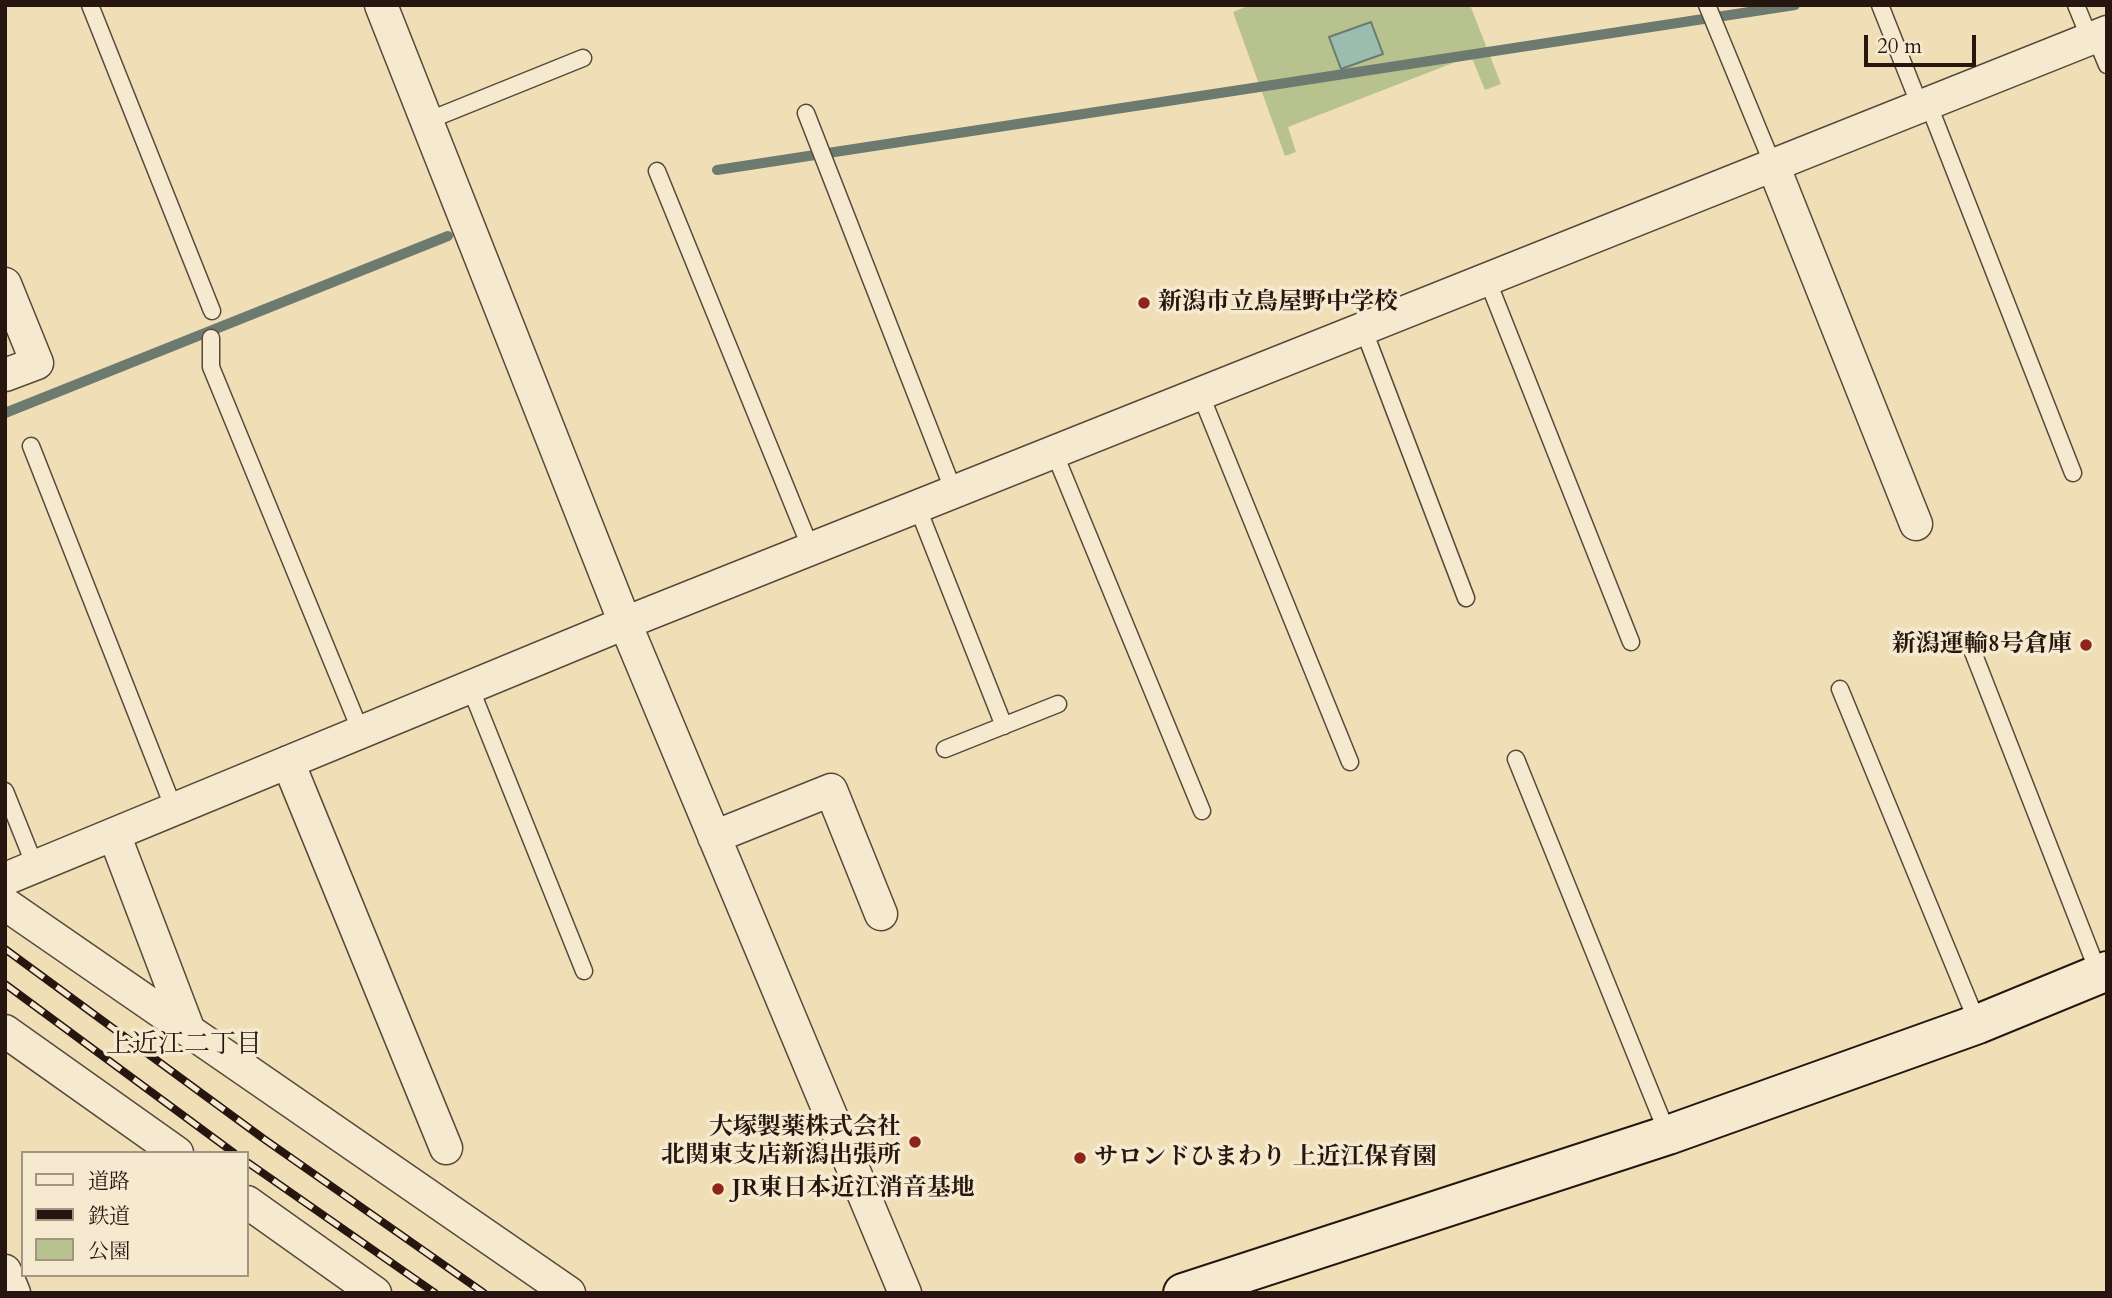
<!DOCTYPE html>
<html>
<head>
<meta charset="utf-8">
<style>
	body { margin:0 }
	#map { position:relative; width:2112px; height:1298px; overflow:hidden; background:#f0dfb6; font-family:Cardo,"Noto Serif JP",serif }
	canvas { display:block }
	.frame { position:absolute; inset:0; border:7px solid #26160f; pointer-events:none }
	.legend { position:absolute; left:21px; top:1151px; width:228px; height:126px; box-sizing:border-box; background:#f5ead0; border:2px solid #a29583; margin:0; padding:9px 12px; list-style:none; font-size:21px; color:#26160f }
	.legend li { display:flex; align-items:center; gap:14px; height:35px }
	.legend b { width:35px; border:2px solid #a29583 }
	.scale { position:absolute; left:1864px; top:35px; width:112px; height:32px; box-sizing:border-box; border:4px solid #26160f; border-top:0; padding-left:9px; font-size:21px; line-height:24px; white-space:nowrap; color:#26160f; -webkit-text-stroke:5px #f5ead0; paint-order:stroke }
</style>
</head>
<body>
<div id="map">
<canvas width="2112" height="1298"></canvas>
<div class="frame"></div>
<ul class="legend">
<li><b style="height:9px;background:#f5ead0"></b>道路</li>
<li><b style="height:9px;background:#26160f"></b>鉄道</li>
<li><b style="height:19px;background:#b8c28f"></b>公園</li>
</ul>
<div class="scale">20 m</div>
</div>
<script>
const ctx = document.querySelector('canvas').getContext('2d');
ctx.lineJoin = 'round';
function paint(path, color) {
  ctx.fillStyle = color;
  ctx.fill(path, 'evenodd');
}
function poly(rows) {
  const path = new Path2D();
  for (const r of rows) {
    path.moveTo(r[0], r[1]);
    for (let i = 2; i < r.length; i += 2) path.lineTo(r[i], r[i + 1]);
  }
  return path;
}
function trace(path, color, width, dash) {
  ctx.strokeStyle = color;
  ctx.lineWidth = width;
  ctx.lineCap = dash ? 'butt' : 'round';
  ctx.setLineDash(dash || []);
  ctx.stroke(path);
}
function write(font, color, halo, rows, align = 'center') {
  ctx.font = font + ' Cardo,"Noto Serif JP",serif';
  ctx.lineWidth = 7;
  ctx.setLineDash([]);
  ctx.textBaseline = 'middle';
  ctx.strokeStyle = halo;
  ctx.fillStyle = color;
  for (const [text, x, y, turn = 0] of rows) {
    ctx.save();
    ctx.translate(x, y);
    ctx.rotate((+turn || 0) * Math.PI / 180);
    ctx.textAlign = isNaN(turn) ? turn : align;
    if (halo) ctx.strokeText(text, 0, 0);
    ctx.fillText(text, 0, 0);
    ctx.restore();
  }
}
paint(poly([
	[1250,5,1470,5,1501,84,1485,90,1471,56,1288,127,1296,152,1285,156,1233,12]
]), '#b8c28f');
const water = poly([
	[1371,22,1383,54,1341,69,1329,37,1371,22]
]);
paint(water, '#9abdaf');
trace(water, '#6c7a6f', 2);
trace(poly([
	[717,170,1795,5],
	[5,413,448,236]
]), '#6c7a6f', 10);
const lane = poly([
	[90,5,212,311],
	[1707,5,1773,165],
	[1880,5,1920,106],
	[2076,5,2090,39],
	[2095,36,2107,65],
	[1928,103,2073,473],
	[806,113,954,492],
	[427,121,583,58],
	[657,171,811,549],
	[1487,279,1631,642],
	[1363,328,1466,598],
	[211,338,211,367,361,732],
	[1200,393,1350,762],
	[31,446,174,809],
	[1054,452,1202,811],
	[917,506,1004,726],
	[1969,642,2099,974],
	[470,687,584,971],
	[1840,689,1978,1024],
	[945,749,1058,704],
	[1516,759,1668,1135],
	[5,791,35,866]
]);
const street = poly([
	[381,5,625,623,905,1293],
	[1773,165,1916,524],
	[5,284,37,363,5,375],
	[288,762,446,1148],
	[114,834,189,1031],
	[714,837,831,790,881,914],
	[5,879,625,623,2107,32],
	[5,904,569,1293],
	[5,1031,177,1153],
	[247,1202,375,1293],
	[5,1271,14,1293]
]);
const secondary = poly([
	[1183,1293,1668,1135,1978,1024,2107,971]
]);
trace(lane, '#584839', 19);
trace(street, '#584839', 35);
trace(secondary, '#26160f', 42);
trace(lane, '#f5ead0', 16);
trace(street, '#f5ead0', 32);
trace(secondary, '#f5ead0', 38);
const rail = poly([
	[5,949,264,1139,484,1293],
	[5,984,234,1153],
	[247,1162,435,1293]
]);
trace(rail, '#26160f', 8);
trace(rail, '#f5ead0', 5, [16]);
for (const [x, y, r, color] of [
	[1144,303,7,"#8f2418"],
	[2086,645,7,"#8f2418"],
	[915,1142,7,"#8f2418"],
	[1080,1158,7,"#8f2418"],
	[718,1189,7,"#8f2418"]
]) {
  const dot = new Path2D();
  dot.arc(x, y, r, 0, 2 * Math.PI);
  ctx.fillStyle = color;
  ctx.fill(dot);
  trace(dot, '#f5ead0', 2.5);
}
write('bold 24px', '#26160f', '#f5ead0', [
	["新潟市立鳥屋野中学校",1158,303],
	["新潟運輸8号倉庫",2072,645,"right"],
	["大塚製薬株式会社",901,1128,"right"],
	["北関東支店新潟出張所",901,1156,"right"],
	["サロンドひまわり 上近江保育園",1094,1158],
	["JR東日本近江消音基地",732,1189]
], 'left');
write('26px', '#26160f', '#f5ead0', [
	["上近江二丁目",184,1046]
]);
</script>
</body>
</html>
